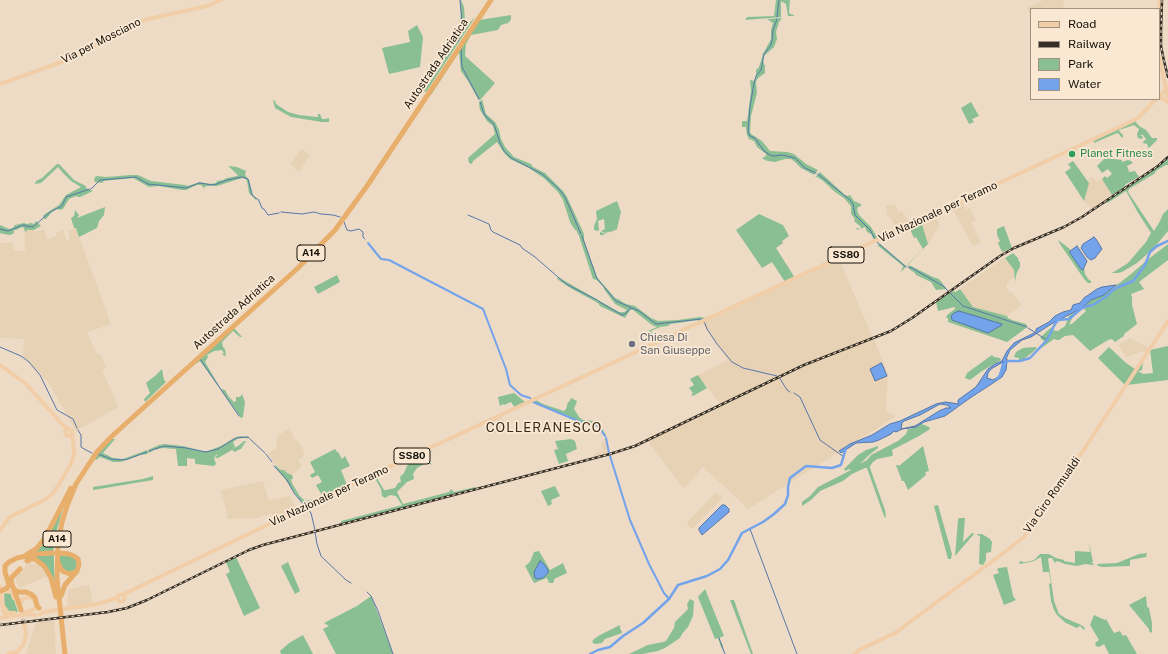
<!DOCTYPE html>
<html>
<head>
<meta charset="utf-8">
<style>
	body { margin:0 }
	#map { position:relative; width:1168px; height:654px; overflow:hidden; background:#eddbc6; font-family:"Public Sans",sans-serif }
	canvas { display:block }
	.legend { position:absolute; left:1030px; top:8px; width:130px; height:92px; box-sizing:border-box; background:#fae8d3; border:1px solid #9f9282; margin:0; padding:5px 7px; list-style:none; font-size:12px; color:#161109 }
	.legend li { display:flex; align-items:center; gap:8px; height:20px }
	.legend b { width:20px; border:1px solid #9f9282 }
</style>
</head>
<body>
<div id="map">
<canvas width="1168" height="654"></canvas>
<ul class="legend">
<li><b style="height:5px;background:#f1cea7"></b>Road</li>
<li><b style="height:5px;background:#342e24"></b>Railway</li>
<li><b style="height:11px;background:#89bf93"></b>Park</li>
<li><b style="height:11px;background:#73a3eb"></b>Water</li>
</ul>
</div>
<script>
const ctx = document.querySelector('canvas').getContext('2d');
ctx.lineJoin = 'round';
function paint(path, color) {
  ctx.fillStyle = color;
  ctx.fill(path, 'evenodd');
}
function poly(rows) {
  const path = new Path2D();
  for (const r of rows) {
    if (r.length === 3) {
      path.moveTo(r[0] + r[2], r[1]);
      path.arc(r[0], r[1], r[2], 0, 2 * Math.PI);
      continue;
    }
    path.moveTo(r[0], r[1]);
    for (let i = 2; i < r.length; i += 2) path.lineTo(r[i], r[i + 1]);
  }
  return path;
}
function trace(path, color, width, dash) {
  ctx.strokeStyle = color;
  ctx.lineWidth = width;
  ctx.lineCap = dash ? 'butt' : 'round';
  ctx.setLineDash(dash || []);
  ctx.stroke(path);
}
function write(font, color, halo, rows, align = 'center') {
  ctx.font = font + ' "Public Sans",sans-serif';
  ctx.lineWidth = 3.5;
  ctx.setLineDash([]);
  ctx.textBaseline = 'middle';
  ctx.strokeStyle = halo;
  ctx.fillStyle = color;
  for (const [text, x, y, turn = 0] of rows) {
    ctx.save();
    ctx.translate(x, y);
    ctx.rotate((+turn || 0) * Math.PI / 180);
    ctx.textAlign = isNaN(turn) ? turn : align;
    if (halo) ctx.strokeText(text, 0, 0);
    ctx.fillText(text, 0, 0);
    ctx.restore();
  }
}
paint(poly([
	[1043,0,1064,0,1063,9,1031,9,1031,15,1027,8],
	[301,149,304,150,310,156,299,172,295,169,291,163],
	[1091,175,1097,182,1102,179,1112,195,1092,209,1084,201,1089,178,1092,177],
	[962,202,966,210,970,208,976,220,971,222,981,242,973,246,952,208,953,206],
	[889,204,890,206,894,204,899,212,902,211,910,223,896,230,890,217,888,217,886,214,888,212,885,207],
	[934,215,940,225,928,244,921,221],
	[76,228,111,324,87,332,97,354,100,353,106,368,102,370,109,386,111,389,118,407,76,431,48,382,23,356,24,339,0,338,0,243,13,243,13,251,25,251,25,232,26,230,34,230,35,232,44,229,47,239,56,236,56,233,63,230,67,241,70,238,68,231],
	[1004,258,1014,270,1014,277,1007,283,1006,286,1010,293,1012,292,1022,305,1007,316,973,307,960,289],
	[839,259,873,338,891,330,901,325,946,293,947,294,902,326,874,339,888,374,886,410,895,417,748,509,703,467,684,489,647,441,623,451,610,454,263,545,249,551,147,601,127,609,108,613,0,625,0,624,108,611,127,608,147,600,248,549,263,544,596,457,595,453,603,451,601,444,605,438,609,453,634,445,720,404,698,375,728,360,702,323],
	[1130,338,1150,348,1146,352,1141,352,1126,357,1118,345],
	[501,416,505,426,507,425,510,427,494,434,489,422],
	[289,428,292,432,292,435,301,445,304,452,304,455,303,457,298,460,302,466,292,475,287,473,286,471,281,471,268,454,276,448,277,438,279,435],
	[263,481,269,500,290,496,297,510,276,520,272,513,257,518,228,519,221,490],
	[716,492,723,498,693,528,690,528,687,522],
	[30,562,32,565,38,563,43,570,46,577,19,588,15,578],
	[89,585,93,604,68,607,67,605,69,589],
	[54,620,56,654,26,654,36,623,39,622]
]), '#e8d2b6');
paint(poly([
	[460,0,461,0,464,7,465,20,462,29,464,29,475,17,474,19,426,92,424,91,443,63,443,60,453,46,460,25,461,13],
	[776,0,790,0,789,12,790,14,794,15,794,16,788,16,786,4,781,1,781,17,745,20,747,17,774,16],
	[511,15,511,19,510,21,508,23,501,25,498,30,471,35,466,44,465,56,495,83,481,99,479,100,478,99,468,81,461,71,459,52,431,95,430,94,479,20],
	[782,18,779,22,776,32,777,39,774,47,764,56,763,61,765,66,765,73,758,78,756,82,757,93,751,116,750,132,751,134,762,141,770,151,787,152,794,154,806,164,818,170,814,175,801,168,795,162,791,159,785,159,775,162,768,161,765,160,762,158,766,156,766,154,757,147,754,141,749,139,747,135,746,127,742,127,742,122,743,121,747,121,751,91,750,80,754,81,756,77,756,70,759,67,763,54,771,39,771,30,773,23,767,19],
	[417,25,423,37,420,67,389,74,382,48,410,42,408,31],
	[482,99,486,114,495,122,499,130,501,139,505,147,514,157,531,164,533,167,545,173,563,191,567,197,584,234,584,240,597,277,615,298,618,299,626,304,635,306,651,318,658,321,678,320,700,317,706,318,698,321,697,320,678,323,670,324,668,326,660,327,651,331,655,337,658,336,658,340,653,342,651,338,648,340,644,333,657,327,652,325,633,310,630,310,625,318,600,306,598,303,572,289,557,279,558,277,565,281,619,312,624,312,627,310,615,304,604,289,604,287,597,280,593,279,579,236,576,230,575,230,570,222,563,200,558,192,545,179,529,168,510,159,504,153,497,142,473,161,472,164,469,163,468,158,495,134,493,126,487,121,480,110,479,103],
	[273,100,275,101,276,104,288,112,299,115,317,117,318,117,318,114,320,114,322,119,325,119,329,118,329,122,322,122,291,117,275,108],
	[971,102,979,116,972,119,974,122,969,124,961,108],
	[1135,121,1139,126,1146,130,1152,138,1157,138,1157,140,1149,148,1148,147,1147,144,1143,143,1143,142,1146,139,1143,135,1140,135,1143,137,1142,139,1138,138,1137,134,1139,129,1134,125,1119,130,1119,131,1123,135,1123,137,1122,138,1119,134,1117,133,1094,143,1093,140],
	[1105,158,1122,160,1122,162,1128,160,1131,161,1133,163,1127,166,1129,171,1128,172,1135,171,1139,177,1126,184,1125,185,1126,187,1112,195,1102,179,1105,176,1107,178,1112,174,1108,169,1102,173,1097,166],
	[1168,159,1168,165,1166,165,1157,170,1154,174,1129,189,1128,192,1154,231,1160,221,1163,214,1168,209,1168,231,1153,249,1137,263,1122,272,1118,273,1112,273,1128,263,1146,242,1151,233,1137,211,1126,191,1109,202,1103,204,1161,165],
	[1073,161,1089,183,1084,201,1065,172,1071,168,1068,164],
	[57,164,59,164,74,180,86,186,86,188,93,191,80,197,78,197,76,196,69,199,63,209,60,210,57,209,52,212,46,219,44,219,43,216,45,214,59,205,66,195,81,187,71,181,63,173,58,167,41,183,35,184,36,181,42,178],
	[228,166,237,167,246,171,245,175,249,180,253,195,257,199,256,200,249,193,247,181,246,179,242,178,217,186,206,186,204,188,201,185,197,185,186,190,182,190,159,186,149,187,133,178,104,181,102,183,95,182,94,180,95,177,97,176,106,177,131,175,138,175,151,181,185,185,188,186,200,182,210,184,216,183,217,181,223,180,227,178,237,176,238,175],
	[820,172,845,195,848,196,850,195,854,201,861,204,861,206,858,207,857,210,859,215,871,227,877,237,879,237,874,240,871,234,867,232,865,227,857,230,856,228,860,229,861,227,854,221,855,219,851,214,851,207,850,205,844,198,835,192,822,180,817,177,815,177],
	[617,201,621,212,617,229,618,229,603,235,600,235,600,232,592,232,600,232,606,234,612,231,605,233,601,231,605,229,604,219,598,221,599,230,598,231,594,230,594,226,597,219,596,211],
	[105,207,104,215,99,221,97,228,79,237,76,228,74,228,71,218,74,216,75,210,79,215,77,218],
	[759,214,783,225,789,236,782,241,783,243,776,248,795,278,785,282,772,262,762,268,736,230],
	[36,221,41,226,34,230,27,230,25,232,24,228,22,227,16,230,14,230,14,233,10,235,4,234,0,233,0,225,9,229,13,228,15,225,24,223,27,224,31,223,34,224],
	[921,221,928,244,923,249,901,272,903,266,877,245,880,244,906,266,923,249,916,237,914,238,909,227],
	[1004,226,1012,248,1002,252,998,243,1000,241,997,235,997,229],
	[1058,240,1070,249,1070,253,1083,270,1084,267,1085,274,1089,280,1091,281,1091,283,1088,283,1084,279,1060,244],
	[1168,244,1168,260,1139,282,1144,289,1131,294,1132,297,1132,305,1137,324,1124,334,1124,336,1115,342,1112,339,1108,340,1090,351,1073,335,1065,336,1059,340,1057,340,1054,339,1040,349,1050,337,1044,341,1040,338,1048,330,1052,327,1051,330,1058,331,1065,326,1069,316,1075,312,1069,325,1073,323,1086,311,1083,307,1091,300,1104,295,1131,274,1146,261],
	[1013,253,1018,258,1019,262,1020,261,1020,267,1017,272,1015,281,1014,270,1005,258],
	[909,265,933,277,939,279,947,289,936,290,931,282,916,275,915,273,909,269],
	[337,275,340,282,318,294,314,287],
	[960,289,973,307,1007,316,1008,318,1012,320,1026,324,1027,325,1026,328,1007,342,948,322,948,318,946,318,947,315,955,309,955,307,938,311,936,302,952,291,956,292],
	[234,328,242,337,240,337,233,331,222,342,223,347,225,349,226,356,223,355,222,354,224,353,222,350,214,351,207,355,208,357,205,362,221,389,225,390,229,397,234,402,236,401,236,397,240,397,242,394,245,402,243,417,241,418,200,361,192,366],
	[1168,346,1168,380,1127,385,1143,362,1142,370,1139,371,1139,372,1144,374,1153,373,1150,350],
	[1035,347,1037,348,1033,352,1020,362,1019,362,1019,358,1014,357,1016,352,1023,348],
	[1109,347,1126,363,1135,369,1125,385,1098,358],
	[992,355,994,357,1000,358,1001,360,982,371,970,380,965,378,967,373],
	[162,369,164,380,166,382,145,402,144,399,150,393,146,383,156,375],
	[698,375,707,388,693,396,691,395,693,393,689,388,694,385,690,379],
	[514,393,525,402,515,408,511,402,504,405,503,404,500,406,498,397],
	[571,398,577,401,574,409,579,417,583,420,596,421,601,427,606,435,605,436,599,425,582,422,535,403,533,401,536,400,543,404,564,411,566,409,568,402,569,402],
	[922,424,929,427,930,429,919,436,892,450,893,455,892,456,877,459,873,462,870,466,870,468,885,510,886,518,884,516,867,468,865,468,852,474,843,481,820,491,811,500,802,506,802,502,810,496,818,487,851,470,849,469,845,471,844,469,858,455,866,450,878,446,878,448,868,456,860,464,867,460,871,455,898,441,906,434,908,429,913,428],
	[240,436,250,437,248,439,247,438,239,438,233,442,235,447,230,450,238,446,244,441,246,441,241,449,238,450,235,452,232,450,218,458,215,458,218,454,216,455,214,458,216,464,214,466,196,464,195,463,195,459,187,458,187,466,178,466,176,449,162,448,154,450,149,453,148,450,159,445,165,444,183,446,202,451,208,451,221,446,234,438],
	[111,439,115,439,103,453,113,458,123,459,147,450,148,454,140,455,124,461,119,462,113,462,100,457,96,460,94,459],
	[571,439,575,441,577,449,566,454,568,461,559,464,554,450,558,449,555,441],
	[923,446,929,471,925,472,926,475,908,490,904,481,902,481,896,465,898,465,899,466],
	[335,449,337,452,338,452,342,459,345,456,350,466,341,470,347,485,323,497,316,485,322,482,318,475,312,478,310,475,315,472,310,462],
	[423,459,425,462,429,461,432,465,428,463,426,463,417,468,413,474,414,479,407,482,397,492,403,504,449,492,451,489,454,492,475,487,476,488,341,524,341,521,345,520,402,505,396,496,390,495,385,498,382,496,381,489,376,480,376,476,378,474,380,475,378,477,378,480,384,490,386,490,395,488,398,483,401,482,400,477,404,473,407,466,411,462],
	[275,465,281,470,284,470,287,473,292,475,293,478,291,480,292,483,299,495,305,501,321,498,304,506,285,479,275,467],
	[153,476,153,480,93,490,93,487,143,479],
	[555,486,560,496,551,500,552,504,548,506,541,491],
	[938,505,952,554,951,559,948,559,934,506],
	[63,508,56,533,53,552,35,553],
	[959,518,965,518,963,542,971,534,973,533,974,534,955,556,958,520],
	[977,534,982,534,990,539,992,542,991,552,986,553,986,560,983,565,979,564,980,536,977,535],
	[1089,543,1093,562,1091,562,1094,564,1093,565,1085,564,1077,566,1065,564,1057,561,1055,563,1052,558,1049,558,1048,559,1054,601,1059,614,1065,618,1081,625,1085,628,1084,630,1080,626,1077,628,1066,623,1057,615,1054,610,1051,601,1049,584,1051,583,1049,572,1043,572,1041,557,1034,561,1020,564,1019,562,1022,561,1022,562,1026,562,1034,560,1040,554,1049,554,1056,558,1064,560,1064,561,1075,563,1075,551,1090,552],
	[539,551,550,570,563,563,567,573,554,579,554,581,553,583,549,583,547,578,534,583,525,566,530,562,534,552],
	[540,561,544,564,548,572,546,576,539,579,535,578,534,574,535,571],
	[54,553,54,565,55,583,52,576,33,556],
	[1147,553,1146,557,1130,560,1130,566,1103,567,1098,566,1097,565,1098,564,1117,563,1139,554],
	[60,554,70,555,77,560,77,569,67,573,60,564],
	[236,557,260,608,244,616,226,574,230,572,226,562],
	[288,562,300,591,295,594,281,566],
	[1007,567,1013,596,1016,600,1004,605,993,575,999,573,997,569,999,568],
	[705,589,724,636,719,638,723,646,722,646,725,654,721,647,718,638,715,639,698,597],
	[10,592,13,597,18,612,9,612,5,607,4,594,5,593],
	[371,596,377,611,393,654,336,654,323,629,329,626,324,623,357,606],
	[1146,596,1147,607,1149,608,1152,623,1152,632,1151,633,1149,631,1149,629,1129,605],
	[690,599,694,601,693,616,688,627,682,634,680,638,665,648,658,651,642,654,629,654,648,645,663,642,666,641,674,628,675,622,688,609,687,604],
	[730,600,734,600,753,654,751,654],
	[1094,615,1105,620,1106,619,1114,633,1120,631,1123,636,1126,635,1137,654,1109,654,1104,644,1099,647,1096,646,1095,643,1099,640,1090,625],
	[620,625,620,628,622,632,622,633,605,639,602,643,595,644,592,642,594,639,600,635],
	[303,635,313,654,281,654,280,651,289,643]
]), '#89bf93');
const water = poly([
	[1094,237,1096,239,1102,249,1095,258,1091,260,1087,257,1081,248,1083,244,1094,237],
	[1077,246,1087,261,1083,270,1081,269,1070,253,1070,251,1077,246],
	[1116,285,1104,295,1091,300,1082,308,1053,323,1031,337,1022,340,1010,350,1006,359,1007,359,1007,361,1006,370,1002,377,990,385,970,398,945,416,924,422,916,427,902,429,896,432,894,431,891,434,879,440,873,442,856,443,841,453,839,451,850,444,872,435,890,424,900,421,936,404,945,402,959,404,958,402,958,400,976,387,988,369,995,364,1002,361,1007,351,1014,343,1036,332,1036,329,1049,322,1055,316,1063,312,1071,310,1073,305,1080,303,1085,297,1087,296,1097,289,1102,287,1116,285],
	[1003,362,1002,371,1000,376,993,380,987,378,988,373,991,369,1003,362],
	[940,404,947,405,951,408,946,408,939,411,915,426,901,429,902,423,904,421,920,415,940,404],
	[959,311,1002,324,1002,325,988,333,952,320,951,316,954,313,959,311],
	[881,363,882,364,887,376,875,381,870,369,881,363],
	[722,505,725,505,729,509,729,512,702,535,699,530,699,528,722,505],
	[540,561,544,564,548,570,548,573,543,578,537,579,535,578,534,572,540,561]
]);
paint(water, '#73a3eb');
trace(water, '#5777a7', 1);
trace(poly([
	[777,17,779,0],
	[777,19,773,30,772,41,771,45,764,54,761,70,756,76,754,83,750,107,748,132,750,136,755,138,764,151,770,155,774,156,782,155,795,158,805,168,816,173],
	[458,42,462,22,460,0],
	[461,48,462,67,479,99],
	[480,102,484,114,487,118,493,123,495,127,500,143,504,151,511,158,542,174,559,189,565,197,581,234],
	[818,174,850,200,853,204,855,215,870,230,875,239],
	[91,189,100,180,136,177,148,184,186,188,199,183,214,185,227,180,242,177,248,179,252,195,257,199],
	[258,199,259,201,262,208,264,209,268,215,279,213],
	[281,212,302,214,314,212,321,214,333,215,340,217],
	[468,215,489,224,491,230,493,232,520,245,522,248,535,257,566,284,597,300],
	[344,222,347,230,351,231,359,229,363,232,363,237,365,239],
	[25,226,33,227,50,212,62,206,66,197,90,189],
	[0,229,8,231,23,225,25,225],
	[582,236,597,279,616,301,639,311,656,324,702,319],
	[877,242,906,267],
	[908,267,912,268,943,286,963,306,1027,327],
	[598,301,622,315,625,314,631,308],
	[704,321,707,329,717,344,732,362,743,368,777,376],
	[1028,328,1047,340],
	[0,347,21,356,29,362,40,375,57,410,73,419,77,428],
	[200,359,239,416],
	[779,377,787,390,790,392],
	[794,393,800,397,820,440,844,457],
	[78,430,81,435,81,447,86,450,92,453],
	[250,439,265,453],
	[149,451,164,446,186,448,206,452,218,449,236,438,248,437,249,438],
	[98,454,111,459,122,460,128,459,147,452],
	[266,454,272,462],
	[274,466,287,480,294,493,304,505],
	[307,508,311,513,315,530],
	[750,529,797,654],
	[315,532,317,544,321,556,346,580,351,583],
	[367,592,371,596,378,611,393,654],
	[719,638,725,654]
]), '#5777a7', 1);
trace(poly([
	[368,243,381,259,389,260,483,309,506,369,510,385,521,395,530,398,533,402,583,423,598,426,605,436],
	[606,438,609,453],
	[610,456,630,520,649,564,664,593,669,599]
]), '#73a3eb', 2);
trace(poly([
	[997,379,1000,375,1003,364,1009,361,1020,361,1030,358,1047,340,1055,324,1058,320,1069,319,1081,309,1087,306,1093,305,1107,296,1114,289,1133,281,1145,265,1150,252,1157,246,1168,241],
	[590,654,598,650,610,647,623,636,643,623,669,599,678,585,707,576,720,569,728,560,742,533,763,522,774,514,785,504,788,495,788,487,790,478,806,466,832,468,841,465,846,448]
]), '#73a3eb', 2.5);
trace(poly([
	[21,613,24,624]
]), '#cdbdaa', 4, [4, 2]);
trace(poly([
	[1159,11,1160,0],
	[1159,57,1168,96],
	[0,84,67,60,105,41,144,20,207,6,221,0],
	[1161,95,1165,91,1165,87],
	[1159,98,1165,99,1168,102],
	[0,365,25,383,62,424,68,429],
	[0,530,10,517,46,499,52,494,58,486,71,464,73,458,74,451,72,431,69,429,65,430,65,432,66,435,69,436,72,434],
	[0,586,3,610,5,615],
	[1,591,12,592,14,598],
	[121,598,3.5],
	[122,595,348,486,1126,124,1138,118,1156,99],
	[3,606,8,613,15,613],
	[20,606,21,601,24,598,30,597,34,600],
	[25,612,30,611,34,609],
	[40,614,44,612,98,604,114,599,118,596],
	[0,618,28,614,35,615],
	[8,654,17,652,24,644,26,633,24,624],
	[854,654,859,650,895,633,998,557,1024,537,1081,454,1168,321]
]), '#f1cea7', 4);
trace(poly([
	[60,553,69,554,74,556,78,559,79,564,77,571,65,585,61,596],
	[26,555,37,548,45,538,71,488],
	[17,558,36,554,53,553],
	[27,561,31,559,35,559,44,566,51,578,56,597],
	[58,562,61,569,64,572,70,574,75,572],
	[20,569,12,577,11,581,21,610],
	[14,589,18,592,26,592,31,594,35,598,37,606,39,608],
	[1,591,7,588,9,585,5,572,5,566,9,562,15,559],
	[65,654,57,579,58,544,62,522,67,506,76,484,87,467,97,452,111,437,298,268,335,230,367,186,491,0]
]), '#e7ae6c', 5);
const rail = poly([
	[1162,0,1161,30,1161,46,1164,61,1168,77],
	[0,625,108,612,127,608,147,600,249,550,263,545,610,454,635,446,804,365,891,331,912,318,1000,256,1014,248,1064,227,1082,217,1158,166,1168,157]
]);
trace(rail, '#342e24', 2.5);
trace(rail, '#fae8d3', 1, [3]);
for (const [x, y, r, color] of [
	[1072,154,4,"#2e9e5b"],
	[632,344,4,"#6b7280"]
]) {
  const dot = new Path2D();
  dot.arc(x, y, r, 0, 2 * Math.PI);
  ctx.fillStyle = color;
  ctx.fill(dot);
  trace(dot, '#fae8d3', 1.5);
}
for (const [x, y, w] of [
	[311,253,28],
	[846,255,36],
	[412,456,36],
	[57,539,28]
]) {
  const box = new Path2D();
  box.roundRect(x - w / 2, y - 8, w, 16, 3);
  ctx.fillStyle = '#fae8d3';
  ctx.fill(box);
  trace(box, '#161109', 1);
}
write('bold 10px', '#161109', null, [
	["A14",311,253],
	["SS80",846,255],
	["SS80",412,456],
	["A14",57,539]
]);
write('11px', '#161109', '#fae8d3', [
	["Via per Mosciano",101,41,-27],
	["Autostrada Adriatica",436,64,-56],
	["Via Nazionale per Teramo",938,212,-25],
	["Autostrada Adriatica",234,312,-42],
	["Via Ciro Romualdi",1052,495,-55],
	["Via Nazionale per Teramo",329,496,-25]
]);
write('11px', '#27864d', '#fae8d3', [
	["Planet Fitness",1080,154]
], 'left');
write('11px', '#5b616d', '#fae8d3', [
	["Chiesa Di",640,338],
	["San Giuseppe",640,351]
], 'left');
ctx.letterSpacing = '1px';
write('13px', '#382b1a', '#fae8d3', [
	["COLLERANESCO",544,428]
]);
ctx.letterSpacing = '0px';
</script>
</body>
</html>
